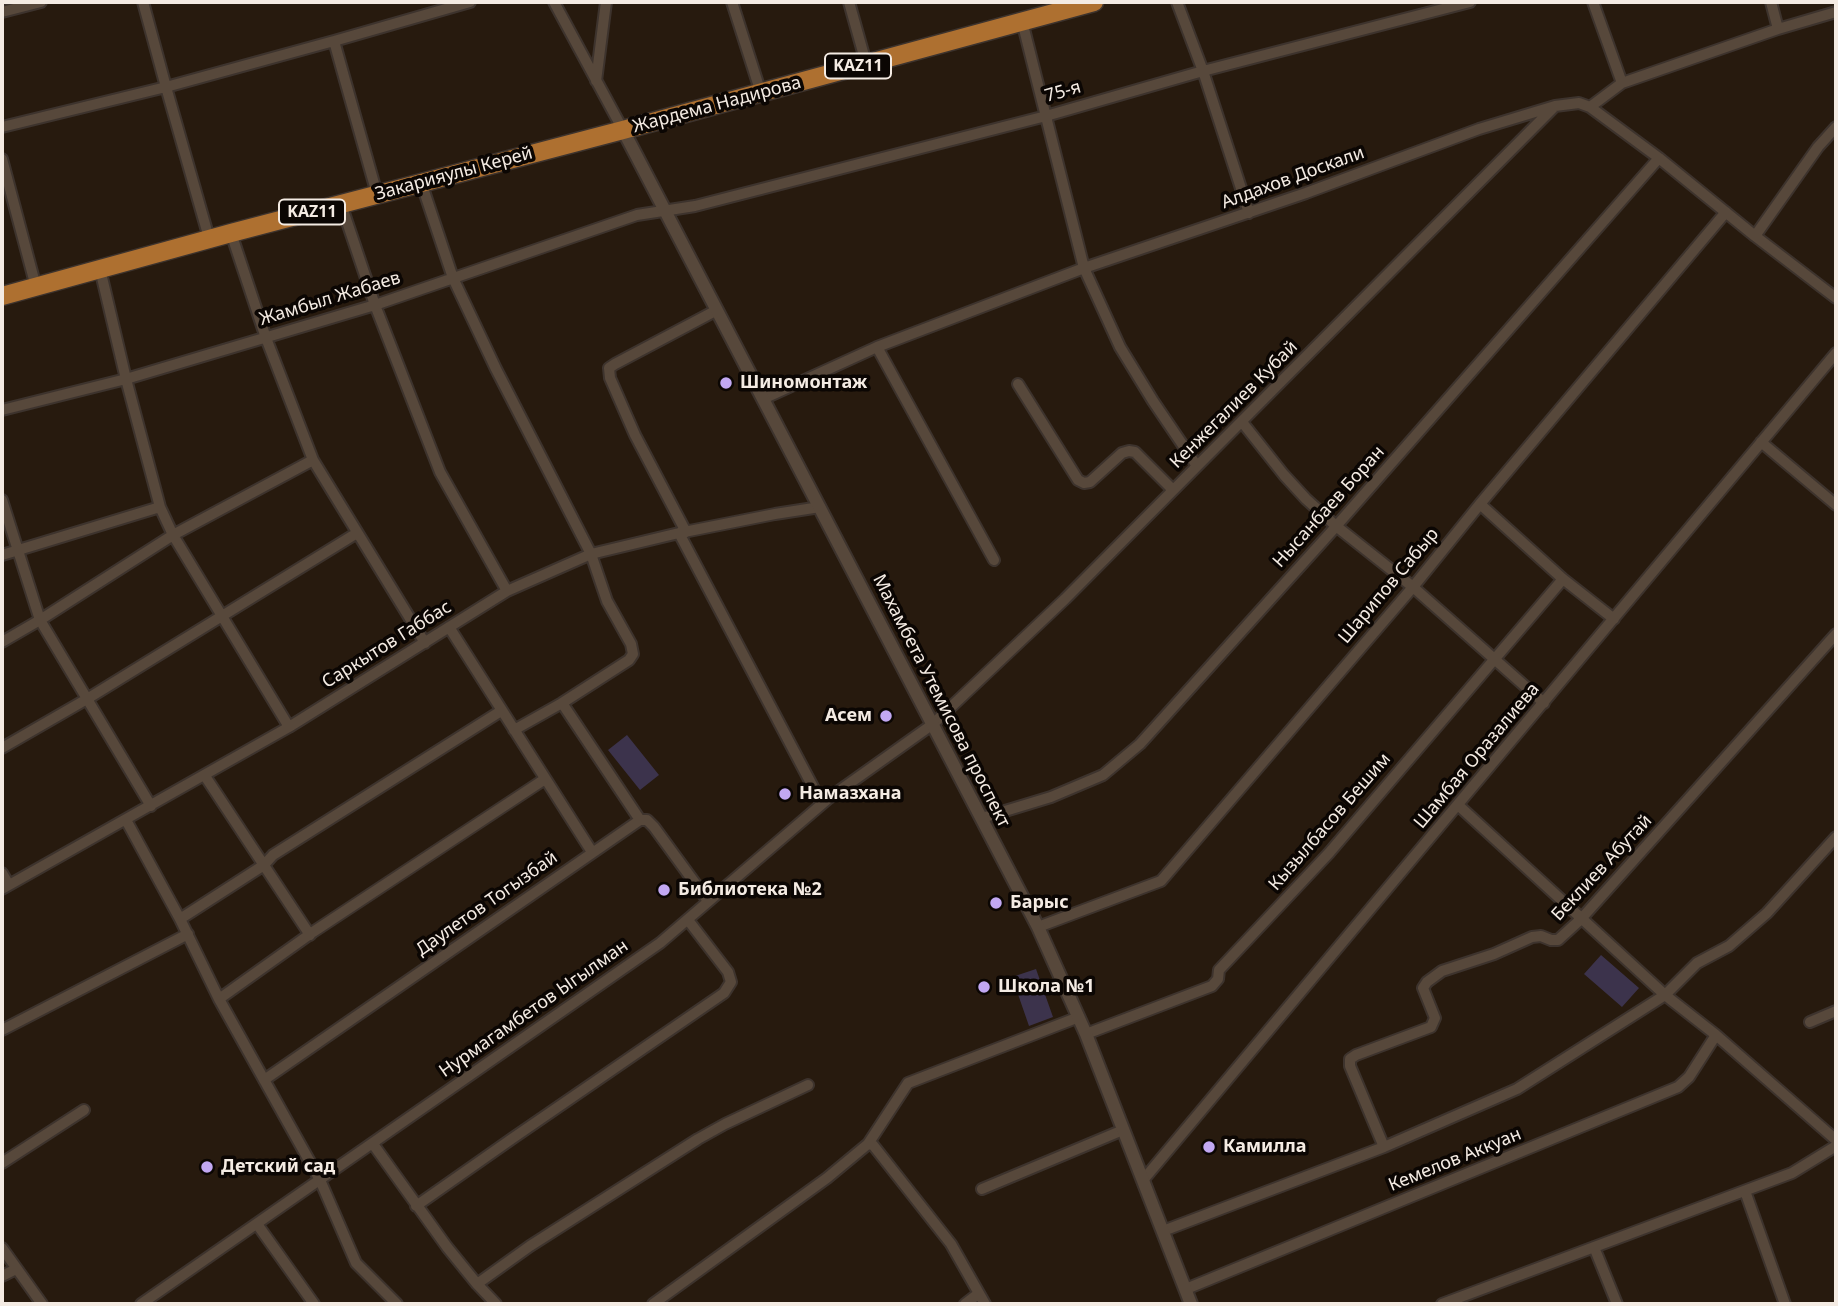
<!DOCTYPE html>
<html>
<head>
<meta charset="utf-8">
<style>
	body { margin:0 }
	#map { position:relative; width:1838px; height:1306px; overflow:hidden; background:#271a0e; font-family:"Noto Sans",sans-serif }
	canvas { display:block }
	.frame { position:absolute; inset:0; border:4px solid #f4ebe3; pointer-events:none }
</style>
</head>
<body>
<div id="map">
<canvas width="1838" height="1306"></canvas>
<div class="frame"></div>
</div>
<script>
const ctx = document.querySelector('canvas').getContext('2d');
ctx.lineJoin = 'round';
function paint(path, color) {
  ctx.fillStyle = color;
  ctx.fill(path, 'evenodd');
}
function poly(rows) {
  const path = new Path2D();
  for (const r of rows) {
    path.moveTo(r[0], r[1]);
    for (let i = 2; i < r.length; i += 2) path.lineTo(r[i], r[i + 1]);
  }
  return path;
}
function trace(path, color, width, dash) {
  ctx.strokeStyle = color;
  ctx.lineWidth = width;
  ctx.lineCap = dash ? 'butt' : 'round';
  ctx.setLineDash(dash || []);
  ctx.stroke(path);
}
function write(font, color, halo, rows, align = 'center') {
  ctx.font = font + ' "Noto Sans",sans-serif';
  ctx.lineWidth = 7;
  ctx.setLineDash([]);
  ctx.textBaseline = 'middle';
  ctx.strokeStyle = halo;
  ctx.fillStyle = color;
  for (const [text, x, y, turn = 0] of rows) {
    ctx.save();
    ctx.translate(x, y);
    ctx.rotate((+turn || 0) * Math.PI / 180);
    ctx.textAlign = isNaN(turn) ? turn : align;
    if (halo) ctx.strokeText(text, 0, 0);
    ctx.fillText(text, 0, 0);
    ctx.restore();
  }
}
paint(poly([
	[627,735,659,775,640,790,608,750],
	[1601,955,1639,988,1622,1007,1584,974],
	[1036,969,1053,1017,1029,1026,1012,977]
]), '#3c334c');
const minor = poly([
	[143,2,166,87,209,238],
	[554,2,623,130],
	[732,2,761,93],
	[849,2,866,63],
	[1177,2,1203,71,1249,213],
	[1593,2,1622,83],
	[1771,2,1778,29],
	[2,12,41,2],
	[1022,21,1084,268,1120,347,1153,401,1197,466],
	[334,41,377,194],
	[596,81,606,2],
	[1590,107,1659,158,1755,236,1836,298],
	[2,127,166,87,334,41,470,2],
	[2,159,36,287],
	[421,182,453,278,496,369,591,554,607,601,631,644,633,654,629,660,562,703,514,730],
	[341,204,375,305,440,472,507,591],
	[231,233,266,338,313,460,425,643],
	[1755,236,1818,147,1836,127],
	[100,269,126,379,160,507,173,535,289,727],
	[877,347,994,560],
	[1018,384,1078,480,1084,483,1090,482,1122,453,1129,451,1135,452,1173,490],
	[763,399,877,347,1084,268,1306,193,1479,129,1555,106,1579,103,1590,107,1622,83,1778,29,1836,12],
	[2,410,126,379,375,305,637,215,695,206,1046,116,1203,71,1470,2],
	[1242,422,1284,475,1306,499,1336,526,1413,587,1544,703],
	[1761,442,1836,505],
	[2,500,40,620,151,806],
	[1480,504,1563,579,1614,619],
	[686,532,635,435,610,378,609,368,615,364,717,310],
	[679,533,822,804],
	[2,555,160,507],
	[449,627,592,852],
	[2,642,40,620,173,535,313,460],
	[562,703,640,820],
	[2,748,87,699,357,533],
	[205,776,310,935],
	[1458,805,1665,995,1716,1035,1836,1140],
	[982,818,1051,797,1103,775,1140,744,1331,532,1659,158],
	[126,820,180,919,219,999,320,1180,356,1263,397,1304],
	[2,873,9,885],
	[2,889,289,727,507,591,591,554,679,533,775,514,820,507],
	[180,919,264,865,273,855,501,711],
	[1038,927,1161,881,1413,587,1480,504,1726,212],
	[219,999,313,932,545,779],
	[1810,1022,1836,1011],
	[2,1030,188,934],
	[1086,1034,1212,986,1218,979,1219,970,1329,853,1563,579],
	[264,1080,640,820,647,820,654,827,708,901],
	[373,1144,447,1247,477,1284,496,1304],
	[868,1144,873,1145,951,1244,985,1304],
	[1384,1147,1350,1066,1350,1059,1356,1055,1431,1027,1435,1018,1423,988,1427,982,1442,971,1494,954,1532,937,1541,936,1551,940,1558,940,1581,919,1836,634],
	[2,1163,84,1110],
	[1144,1179,1836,353],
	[982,1189,1123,1130],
	[1745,1191,1785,1304],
	[416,1206,513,1138,724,993,731,982,728,972,688,920],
	[257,1224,314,1304],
	[1163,1231,1384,1147,1517,1089,1665,995,1697,963,1729,946,1767,913,1836,837],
	[1594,1247,1617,1304],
	[2,1248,42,1304],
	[2,1276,16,1269],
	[477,1284,530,1246,698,1139,725,1124,808,1085],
	[1186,1289,1678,1087,1689,1077,1716,1035],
	[141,1304,660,943,829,798,933,724,1065,599,1555,106],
	[653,1304,827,1178,868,1144,908,1083,1079,1017],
	[965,1304,978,1294],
	[1442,1304,1792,1173,1836,1146]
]);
const tertiary = poly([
	[623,130,1038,927,1086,1034,1191,1304]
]);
const trunk = poly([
	[2,296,231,233,623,130,1094,2]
]);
trace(minor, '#3d332d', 14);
trace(tertiary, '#3d332d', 16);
trace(trunk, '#3d332d', 21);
trace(minor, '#57483b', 10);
trace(tertiary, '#57483b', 12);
trace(trunk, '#ae7030', 18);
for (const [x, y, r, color] of [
	[726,383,7,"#c2a8f2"],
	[886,716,7,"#c2a8f2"],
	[785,794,7,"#c2a8f2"],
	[664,890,7,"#c2a8f2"],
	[996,903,7,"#c2a8f2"],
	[984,987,7,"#c2a8f2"],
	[1209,1147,7,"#c2a8f2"],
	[207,1167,7,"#c2a8f2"]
]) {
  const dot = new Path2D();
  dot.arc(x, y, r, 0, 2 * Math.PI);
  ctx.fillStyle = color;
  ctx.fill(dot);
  trace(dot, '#0b0603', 2.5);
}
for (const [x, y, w] of [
	[858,66,66],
	[312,212,66]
]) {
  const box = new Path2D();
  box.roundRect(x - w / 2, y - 12.5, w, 25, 5);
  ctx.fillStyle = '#0b0603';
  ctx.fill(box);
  trace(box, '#f4ebe3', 2);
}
write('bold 16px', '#f4ebe3', null, [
	["KAZ11",858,66],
	["KAZ11",312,212]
]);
write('18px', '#f4ebe3', '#0b0603', [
	["75-я",1063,92,-16],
	["Жардема Надирова",717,105,-15],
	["Закарияулы Керей",454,174,-15],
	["Алдахов Доскали",1293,178,-20],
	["Жамбыл Жабаев",330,299,-17],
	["Кенжегалиев Кубай",1234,405,-45],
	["Нысанбаев Боран",1329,507,-48],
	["Шарипов Сабыр",1389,586,-50],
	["Саркытов Габбас",387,645,-32],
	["Махамбета Утемисова проспект",941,701,63],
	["Шамбая Оразалиева",1477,756,-50],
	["Кызылбасов Бешим",1330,822,-49],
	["Беклиев Абутай",1602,868,-47],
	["Даулетов Тогызбай",487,904,-35],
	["Нурмагамбетов Ыгылман",534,1009,-35],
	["Кемелов Аккуан",1455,1160,-22]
]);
write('bold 18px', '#f4ebe3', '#0b0603', [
	["Шиномонтаж",740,383],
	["Асем",872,716,"right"],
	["Намазхана",799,794],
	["Библиотека №2",678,890],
	["Барыс",1010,903],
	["Школа №1",998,987],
	["Камилла",1223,1147],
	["Детский сад",221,1167]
], 'left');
</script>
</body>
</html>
